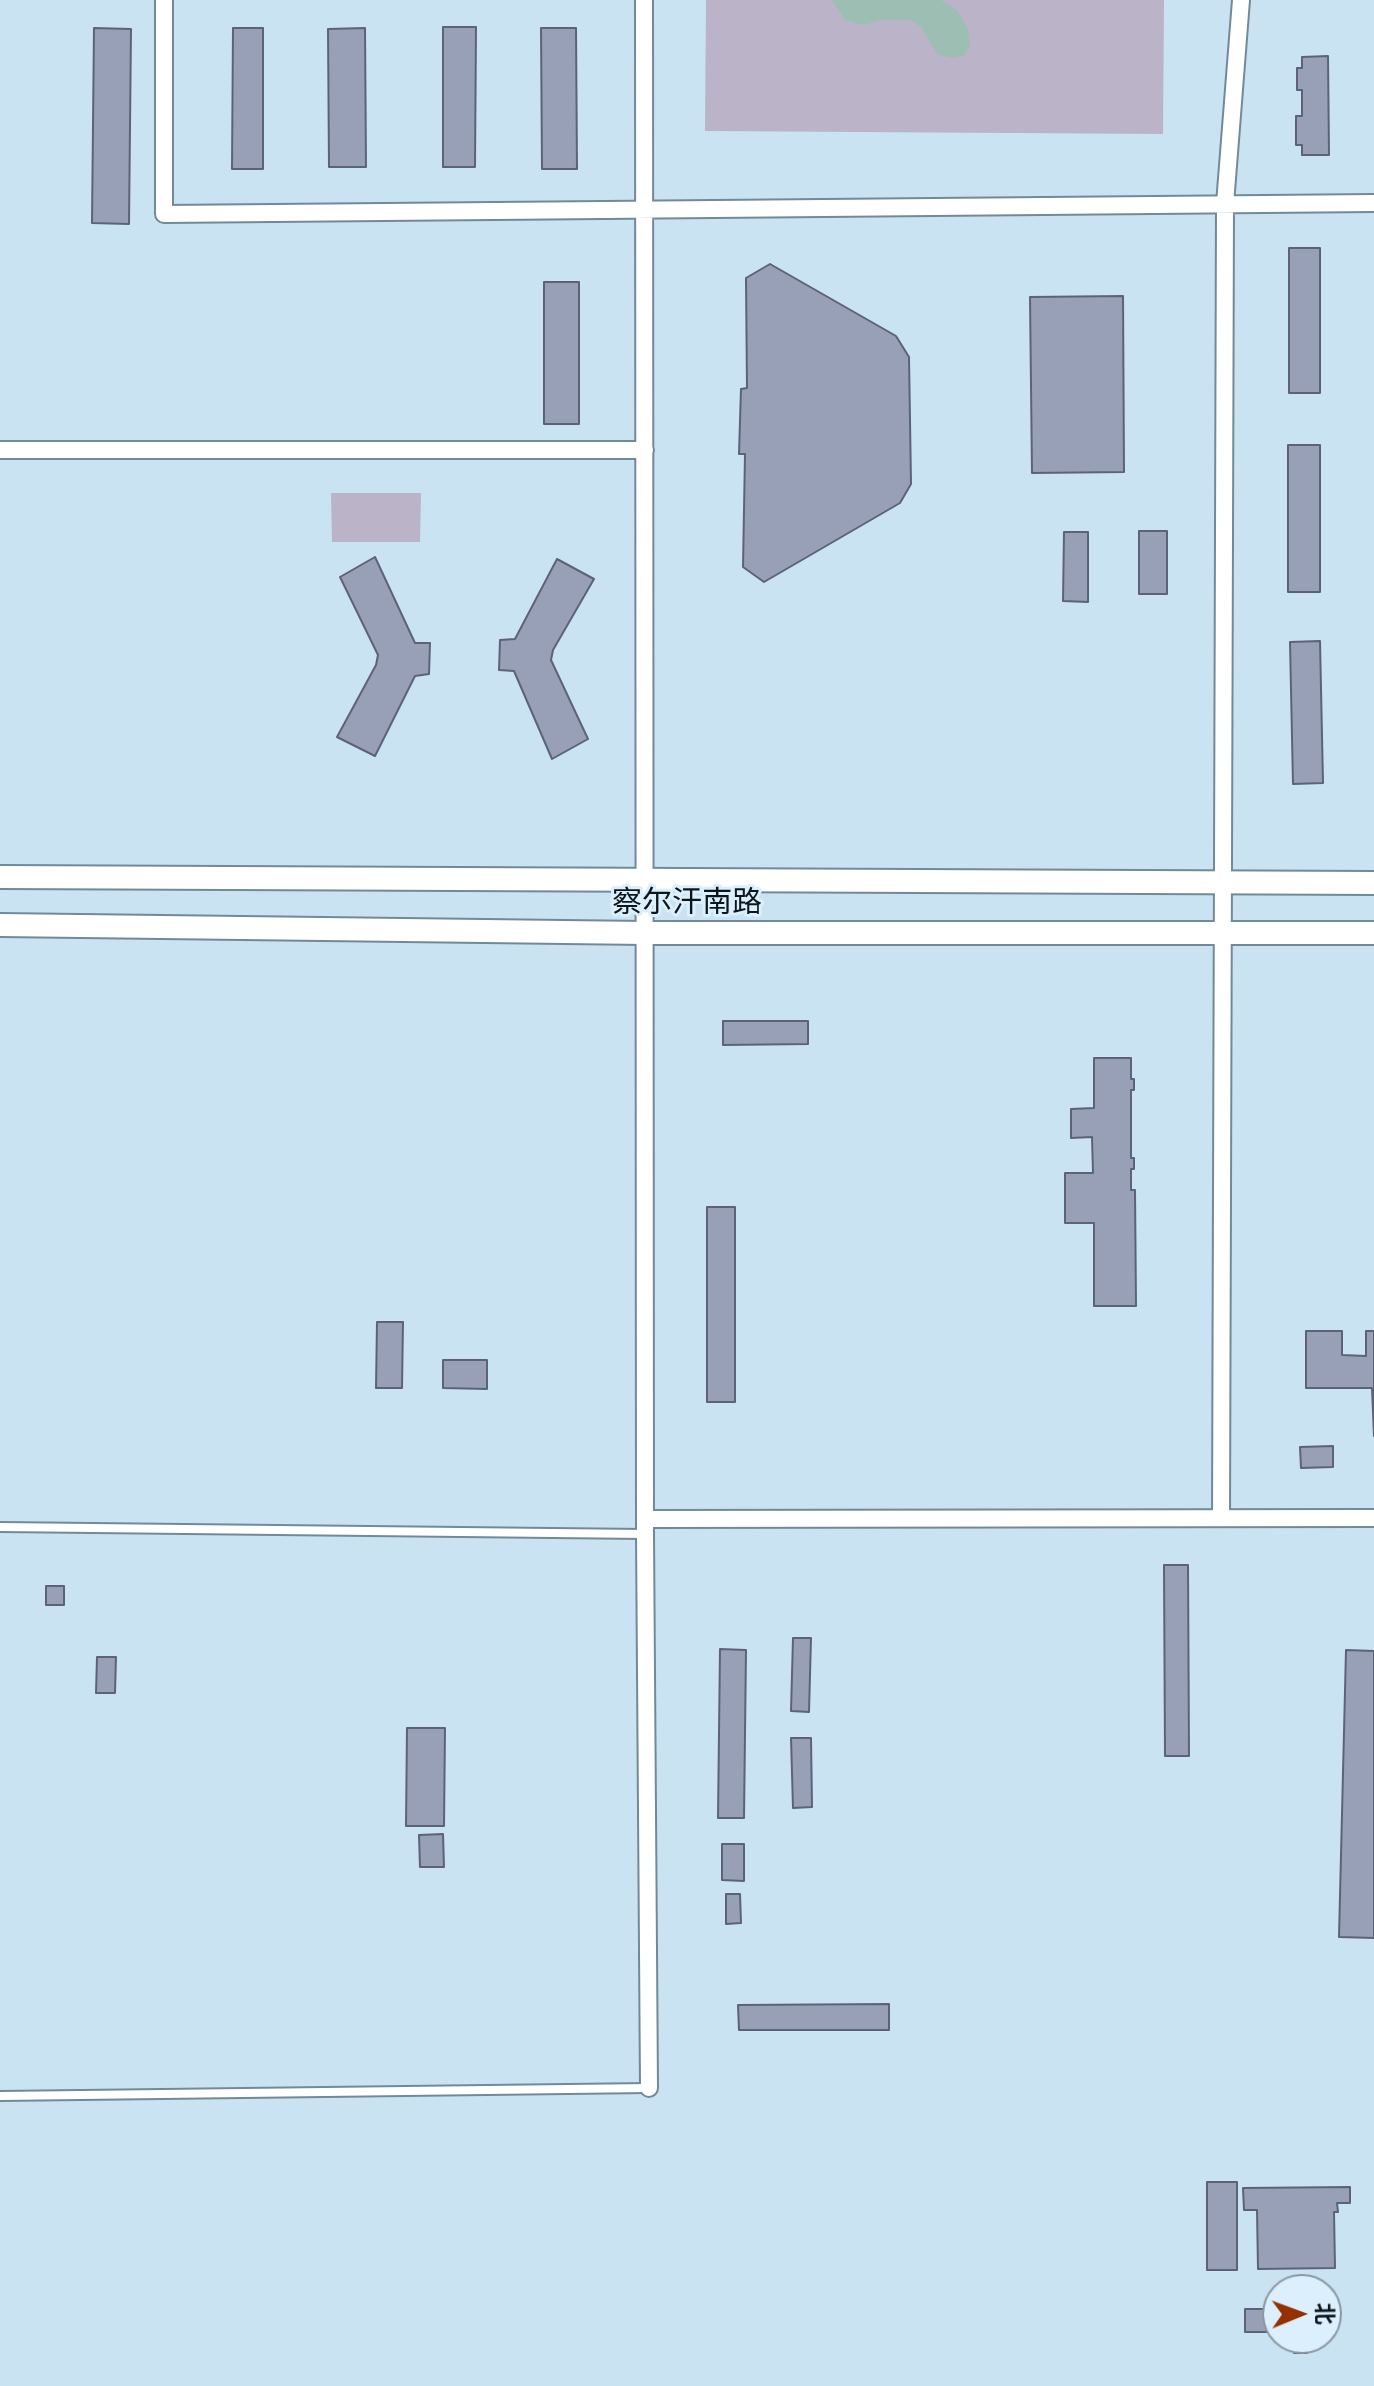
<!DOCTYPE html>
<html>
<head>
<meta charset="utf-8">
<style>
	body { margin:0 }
	#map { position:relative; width:1374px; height:2386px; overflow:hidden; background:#cae3f3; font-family:Karla,"Noto Sans SC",sans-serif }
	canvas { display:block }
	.north { position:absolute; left:1262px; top:2274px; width:80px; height:80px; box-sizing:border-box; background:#dbeffd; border:2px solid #8898a3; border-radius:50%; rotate:89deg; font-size:22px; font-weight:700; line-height:32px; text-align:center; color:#0c151b }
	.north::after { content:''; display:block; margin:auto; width:28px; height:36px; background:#953000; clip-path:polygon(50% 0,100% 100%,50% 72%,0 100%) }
</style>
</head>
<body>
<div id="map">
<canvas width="1374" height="2386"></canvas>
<div class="north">北</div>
</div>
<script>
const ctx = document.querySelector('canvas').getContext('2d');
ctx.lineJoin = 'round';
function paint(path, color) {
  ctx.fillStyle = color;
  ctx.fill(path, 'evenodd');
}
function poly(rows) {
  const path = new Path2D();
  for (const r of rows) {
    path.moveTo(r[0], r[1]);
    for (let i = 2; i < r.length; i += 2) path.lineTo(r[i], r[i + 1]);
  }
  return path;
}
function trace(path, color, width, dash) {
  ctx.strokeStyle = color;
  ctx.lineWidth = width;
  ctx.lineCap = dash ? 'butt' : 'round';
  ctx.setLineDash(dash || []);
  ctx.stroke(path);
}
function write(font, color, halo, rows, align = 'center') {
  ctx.font = font + ' Karla,"Noto Sans SC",sans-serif';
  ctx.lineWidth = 6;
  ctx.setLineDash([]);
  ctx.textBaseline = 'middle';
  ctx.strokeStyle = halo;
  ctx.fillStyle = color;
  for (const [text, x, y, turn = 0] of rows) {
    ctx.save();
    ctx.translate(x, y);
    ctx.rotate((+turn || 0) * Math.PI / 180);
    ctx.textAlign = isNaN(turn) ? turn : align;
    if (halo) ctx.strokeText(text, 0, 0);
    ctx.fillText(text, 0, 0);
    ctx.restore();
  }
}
paint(poly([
	[706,0,1164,0,1163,134,705,131],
	[331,493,421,493,420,542,332,542]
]), '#bbb3c7');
paint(poly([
	[832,0,941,0,957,10,968,29,970,45,965,55,954,58,938,55,920,26,909,20,881,20,864,25,845,20]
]), '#9dbfb3');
const building = poly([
	[443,27,476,27,475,167,443,167,443,27],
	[94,28,131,29,129,224,92,223,94,28],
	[233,28,263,28,263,169,232,169,233,28],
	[365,28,366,167,329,167,328,29,365,28],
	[541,28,576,28,577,169,542,169,541,28],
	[1328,56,1329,155,1302,155,1302,145,1296,145,1296,116,1302,116,1302,90,1297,90,1297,68,1302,68,1302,57,1328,56],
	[1289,248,1320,248,1320,393,1289,393,1289,248],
	[770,264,896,336,909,357,911,484,900,503,764,582,743,567,745,454,739,454,741,389,747,388,746,278,770,264],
	[544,282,579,282,579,424,544,424,544,282],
	[1123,296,1124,472,1032,473,1030,297,1123,296],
	[1288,445,1320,445,1320,592,1288,592,1288,445],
	[1139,531,1167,531,1167,594,1139,594,1139,531],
	[1064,532,1088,532,1088,602,1063,601,1064,532],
	[375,557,415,643,430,643,429,674,415,676,375,756,337,737,376,665,378,655,340,577,375,557],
	[557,559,594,579,553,650,551,660,588,739,552,759,514,671,499,670,500,640,515,639,557,559],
	[1320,641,1323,783,1293,784,1290,642,1320,641],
	[723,1021,808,1021,808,1044,723,1045,723,1021],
	[1094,1058,1131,1058,1131,1079,1134,1079,1134,1090,1131,1090,1131,1158,1134,1158,1134,1169,1131,1169,1131,1190,1135,1190,1136,1306,1094,1306,1094,1223,1065,1223,1065,1173,1093,1173,1092,1137,1071,1138,1071,1109,1094,1108,1094,1058],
	[707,1207,735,1207,735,1402,707,1402,707,1207],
	[377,1322,403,1322,402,1388,376,1388,377,1322],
	[1306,1331,1342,1331,1342,1355,1366,1356,1366,1331,1374,1331,1374,1436,1372,1388,1306,1388,1306,1331],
	[443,1360,487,1360,487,1389,443,1388,443,1360],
	[1333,1446,1333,1467,1301,1468,1300,1447,1333,1446],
	[1164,1565,1188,1565,1189,1756,1165,1756,1164,1565],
	[46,1586,64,1586,64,1605,46,1605,46,1586],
	[793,1638,811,1638,809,1712,791,1711,793,1638],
	[720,1649,746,1650,744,1818,718,1818,720,1649],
	[1346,1650,1374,1651,1374,1938,1339,1937,1346,1650],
	[97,1657,116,1657,115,1693,96,1693,97,1657],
	[407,1728,445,1728,444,1826,406,1826,407,1728],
	[791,1738,811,1738,812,1807,793,1808,791,1738],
	[443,1834,444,1867,420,1867,419,1835,443,1834],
	[722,1844,744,1844,744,1881,722,1880,722,1844],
	[726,1894,740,1894,741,1923,726,1924,726,1894],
	[889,2004,889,2030,739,2030,738,2005,889,2004],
	[1207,2182,1237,2182,1237,2270,1207,2270,1207,2182],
	[1350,2187,1350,2203,1337,2203,1338,2212,1334,2212,1335,2268,1258,2269,1257,2210,1244,2210,1243,2188,1350,2187],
	[1245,2309,1278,2309,1278,2332,1245,2332,1245,2309],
	[1295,2338,1308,2338,1307,2353,1294,2353,1295,2338]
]);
paint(building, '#98a0b8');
trace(building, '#5c6379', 2);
const service = poly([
	[0,1527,645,1534],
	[0,2096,649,2088]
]);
const minor = poly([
	[164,0,164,214,1374,203],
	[644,0,645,1534,649,2088],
	[0,450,645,450],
	[1221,1518,1225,204,1241,0],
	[645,1519,1374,1518]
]);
const secondary = poly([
	[0,877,1374,883],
	[0,925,645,933,1374,933]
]);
trace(service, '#728998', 12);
trace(minor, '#728998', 20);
trace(secondary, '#728998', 26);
trace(service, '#fff', 8);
trace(minor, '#fff', 16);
trace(secondary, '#fff', 22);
write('30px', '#0c151b', '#dbeffd', [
	["察尔汗南路",687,903]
]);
</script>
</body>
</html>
